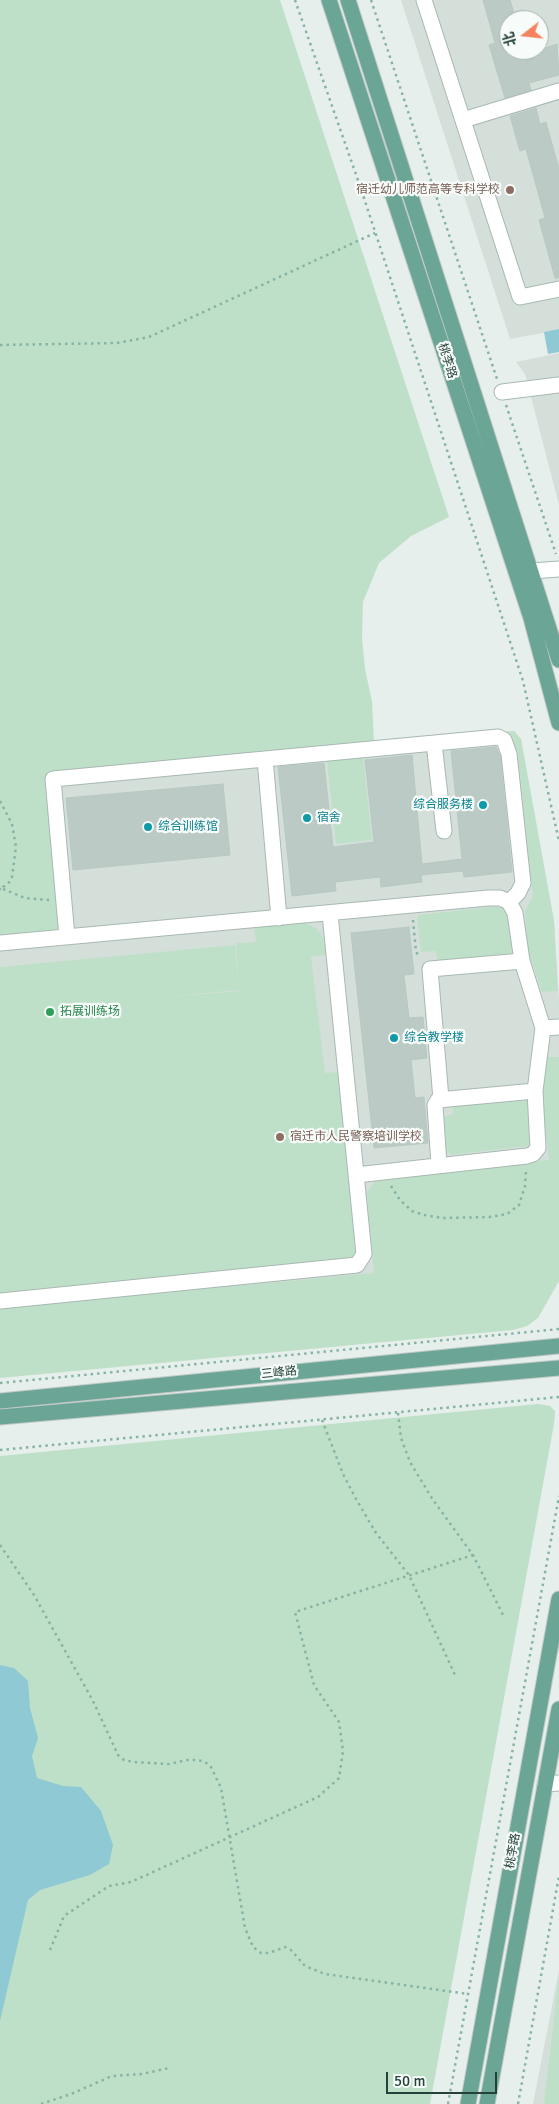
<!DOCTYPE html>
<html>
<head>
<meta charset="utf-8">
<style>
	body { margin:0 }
	#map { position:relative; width:559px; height:2104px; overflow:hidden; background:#e6efeb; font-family:Signika,"Noto Sans SC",sans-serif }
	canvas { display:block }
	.north { position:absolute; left:499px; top:10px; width:50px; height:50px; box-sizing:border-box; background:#f7fbf9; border:1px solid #a3b1ad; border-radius:50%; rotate:254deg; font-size:14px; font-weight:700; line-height:20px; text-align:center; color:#24423a }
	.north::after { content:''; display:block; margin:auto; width:18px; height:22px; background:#f4845f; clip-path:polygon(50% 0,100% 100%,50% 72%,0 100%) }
	.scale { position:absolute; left:386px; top:2072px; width:111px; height:22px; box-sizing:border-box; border:2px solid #24423a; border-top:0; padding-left:6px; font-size:15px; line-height:18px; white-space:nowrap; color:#24423a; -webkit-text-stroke:4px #f7fbf9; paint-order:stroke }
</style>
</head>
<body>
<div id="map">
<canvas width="559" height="2104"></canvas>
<div class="north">北</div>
<div class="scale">50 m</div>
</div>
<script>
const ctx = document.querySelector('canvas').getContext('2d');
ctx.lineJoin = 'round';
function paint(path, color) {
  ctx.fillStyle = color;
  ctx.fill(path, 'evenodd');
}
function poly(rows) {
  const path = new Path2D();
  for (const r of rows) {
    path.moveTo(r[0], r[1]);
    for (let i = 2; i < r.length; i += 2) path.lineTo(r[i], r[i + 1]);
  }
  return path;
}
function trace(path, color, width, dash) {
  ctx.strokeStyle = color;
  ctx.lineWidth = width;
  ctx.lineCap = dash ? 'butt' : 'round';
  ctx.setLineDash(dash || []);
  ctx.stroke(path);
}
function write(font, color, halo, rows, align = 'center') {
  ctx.font = font + ' Signika,"Noto Sans SC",sans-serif';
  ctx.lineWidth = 4.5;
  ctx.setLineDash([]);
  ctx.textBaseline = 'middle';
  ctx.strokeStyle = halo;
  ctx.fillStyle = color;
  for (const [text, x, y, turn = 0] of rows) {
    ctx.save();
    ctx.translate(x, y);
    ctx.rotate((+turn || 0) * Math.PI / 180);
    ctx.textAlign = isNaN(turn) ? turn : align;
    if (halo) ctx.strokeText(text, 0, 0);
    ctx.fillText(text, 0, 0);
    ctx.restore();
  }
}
paint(poly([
	[401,0,559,0,559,330,510,339],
	[509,20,539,20,539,50,509,50],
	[559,353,559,505,525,374,516,362],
	[514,731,521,739,554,921,559,999,559,1276,0,1328,0,778],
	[559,1970,559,2104,533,2104]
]), '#d4dfda');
paint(poly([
	[0,0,280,0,449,517,411,536,379,563,363,602,362,638,365,669,372,701,374,743,49,773,61,928,58,931,0,936],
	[514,731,521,739,554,921,558,991,542,992,528,950,525,912,533,896,518,754,513,741,503,732],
	[363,757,372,840,336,844,327,761],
	[499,906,504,908,509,915,512,956,438,962,436,951,421,952,417,919,419,915],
	[302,923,307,924,316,928,324,939,326,955,311,957,325,1073,339,1072,357,1251,353,1256,346,1260,0,1294,0,967,235,945,239,990,154,998,239,991,236,943,256,942,254,927],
	[547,1057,559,1057,559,1281,538,1318,527,1326,513,1330,0,1378,0,1308,374,1273,367,1192,376,1179,381,1176,549,1160,541,1091],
	[528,1098,531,1143,528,1146,457,1154,452,1155,444,1149,441,1117,453,1114,453,1106],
	[538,1404,550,1406,555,1411,554,1424,430,2104,0,2104,0,1456],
	[559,1980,559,2104,544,2104,556,2000]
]), '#bfe0c8');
paint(poly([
	[559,329,559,352,548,354,544,332],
	[0,1665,14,1668,28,1681,30,1708,38,1738,32,1756,37,1778,63,1786,81,1787,101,1811,113,1845,109,1864,90,1875,40,1890,28,1900,0,2021]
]), '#8ec9d4');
const building = poly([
	[483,0,510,0,516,20,509,20,509,50,539,50,557,44,559,75,529,83,531,90,505,98,489,45,495,43,483,0],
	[536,108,540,124,546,122,559,169,559,278,555,278,539,220,545,218,526,149,520,151,510,116,536,108],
	[496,747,500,756,512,872,464,877,463,871,421,875,422,882,381,887,380,877,335,882,336,891,292,896,278,767,324,763,333,847,374,842,365,760,412,755,422,864,462,859,451,751,496,747],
	[223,784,230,855,73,870,66,798,223,784],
	[409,927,414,974,404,975,409,1018,423,1017,427,1058,411,1060,415,1098,424,1097,428,1143,374,1148,351,933,409,927]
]);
paint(building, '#bbcac4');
trace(building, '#b8c9c2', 1);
const minor = poly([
	[424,0,520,297,559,289],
	[463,120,559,91],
	[502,392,559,385],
	[532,571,559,569],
	[434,743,444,831],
	[265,759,279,918],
	[67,937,53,779,498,737,504,740,509,754,523,883,518,893,509,902],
	[0,943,488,898,500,898,509,902,515,913,522,961,543,1028,535,1091,538,1148,533,1154,527,1156,356,1175],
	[543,1028,559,1027],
	[441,1099,430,969,522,961],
	[439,1165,435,1105,438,1100,535,1091],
	[0,1301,357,1265,364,1254,330,914],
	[545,1784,559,1783]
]);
const major = poly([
	[329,0,531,618,559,723],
	[348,0,559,660],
	[0,1401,559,1346],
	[0,1417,559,1368],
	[468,2104,559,1599],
	[487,2104,559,1709]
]);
trace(minor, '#a8b8b2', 17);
trace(major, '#c2cac8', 17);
trace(poly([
	[295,0,360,186,523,681,559,841],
	[371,0,497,379],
	[0,345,117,343,149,337,375,233],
	[506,405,556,554],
	[0,801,12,824,16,847,12,877,8,884,3,887,3,889,0,889],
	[3,889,25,898,50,900],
	[413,920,416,952,420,957],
	[391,1186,400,1200,412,1211,424,1215,443,1218,490,1217,507,1214,519,1205,525,1186,526,1171],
	[0,1383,559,1329],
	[398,1413,401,1438,410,1462,433,1500,473,1555,503,1615],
	[322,1420,343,1474,356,1499,376,1533,409,1575,455,1675],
	[0,1450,559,1397],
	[0,1545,34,1595,93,1701,118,1755,124,1760,134,1762,169,1764,187,1760,198,1760,205,1762,211,1767,221,1788,245,1928,253,1947,261,1953,269,1953,285,1947,291,1950,305,1966,325,1974,468,1994],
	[50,1950,64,1916,109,1886,131,1882,318,1797,339,1778,343,1751,339,1722,314,1685,295,1612,473,1555],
	[41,2104,71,2094,112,2076,142,2074,169,2068],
	[448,2104,559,1496],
	[518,2104,559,1876]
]), '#86b3a5', 2.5, [2.5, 4]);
trace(minor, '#fff', 15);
trace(major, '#6aa596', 15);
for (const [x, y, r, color] of [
	[510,190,5,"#8d6e63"],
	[483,805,5,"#0f9aa8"],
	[307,818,5,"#0f9aa8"],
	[148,827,5,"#0f9aa8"],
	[50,1012,5,"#2e9e5b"],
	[394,1038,5,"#0f9aa8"],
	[280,1137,5,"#8d6e63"]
]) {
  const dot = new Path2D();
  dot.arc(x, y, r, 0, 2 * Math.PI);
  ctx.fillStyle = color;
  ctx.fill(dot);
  trace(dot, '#f7fbf9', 2);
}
write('12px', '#785e54', '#f7fbf9', [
	["宿迁幼儿师范高等专科学校",500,190],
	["宿迁市人民警察培训学校",290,1137,"left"]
], 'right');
write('12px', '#24423a', '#f7fbf9', [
	["桃李路",447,361,72],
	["三峰路",279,1373,-6],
	["桃李路",513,1851,-80]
]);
write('12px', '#0d838f', '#f7fbf9', [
	["综合服务楼",473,805,"right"],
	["宿舍",317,818],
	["综合训练馆",158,827],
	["综合教学楼",404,1038]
], 'left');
write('12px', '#27864d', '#f7fbf9', [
	["拓展训练场",60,1012]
], 'left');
</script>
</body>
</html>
